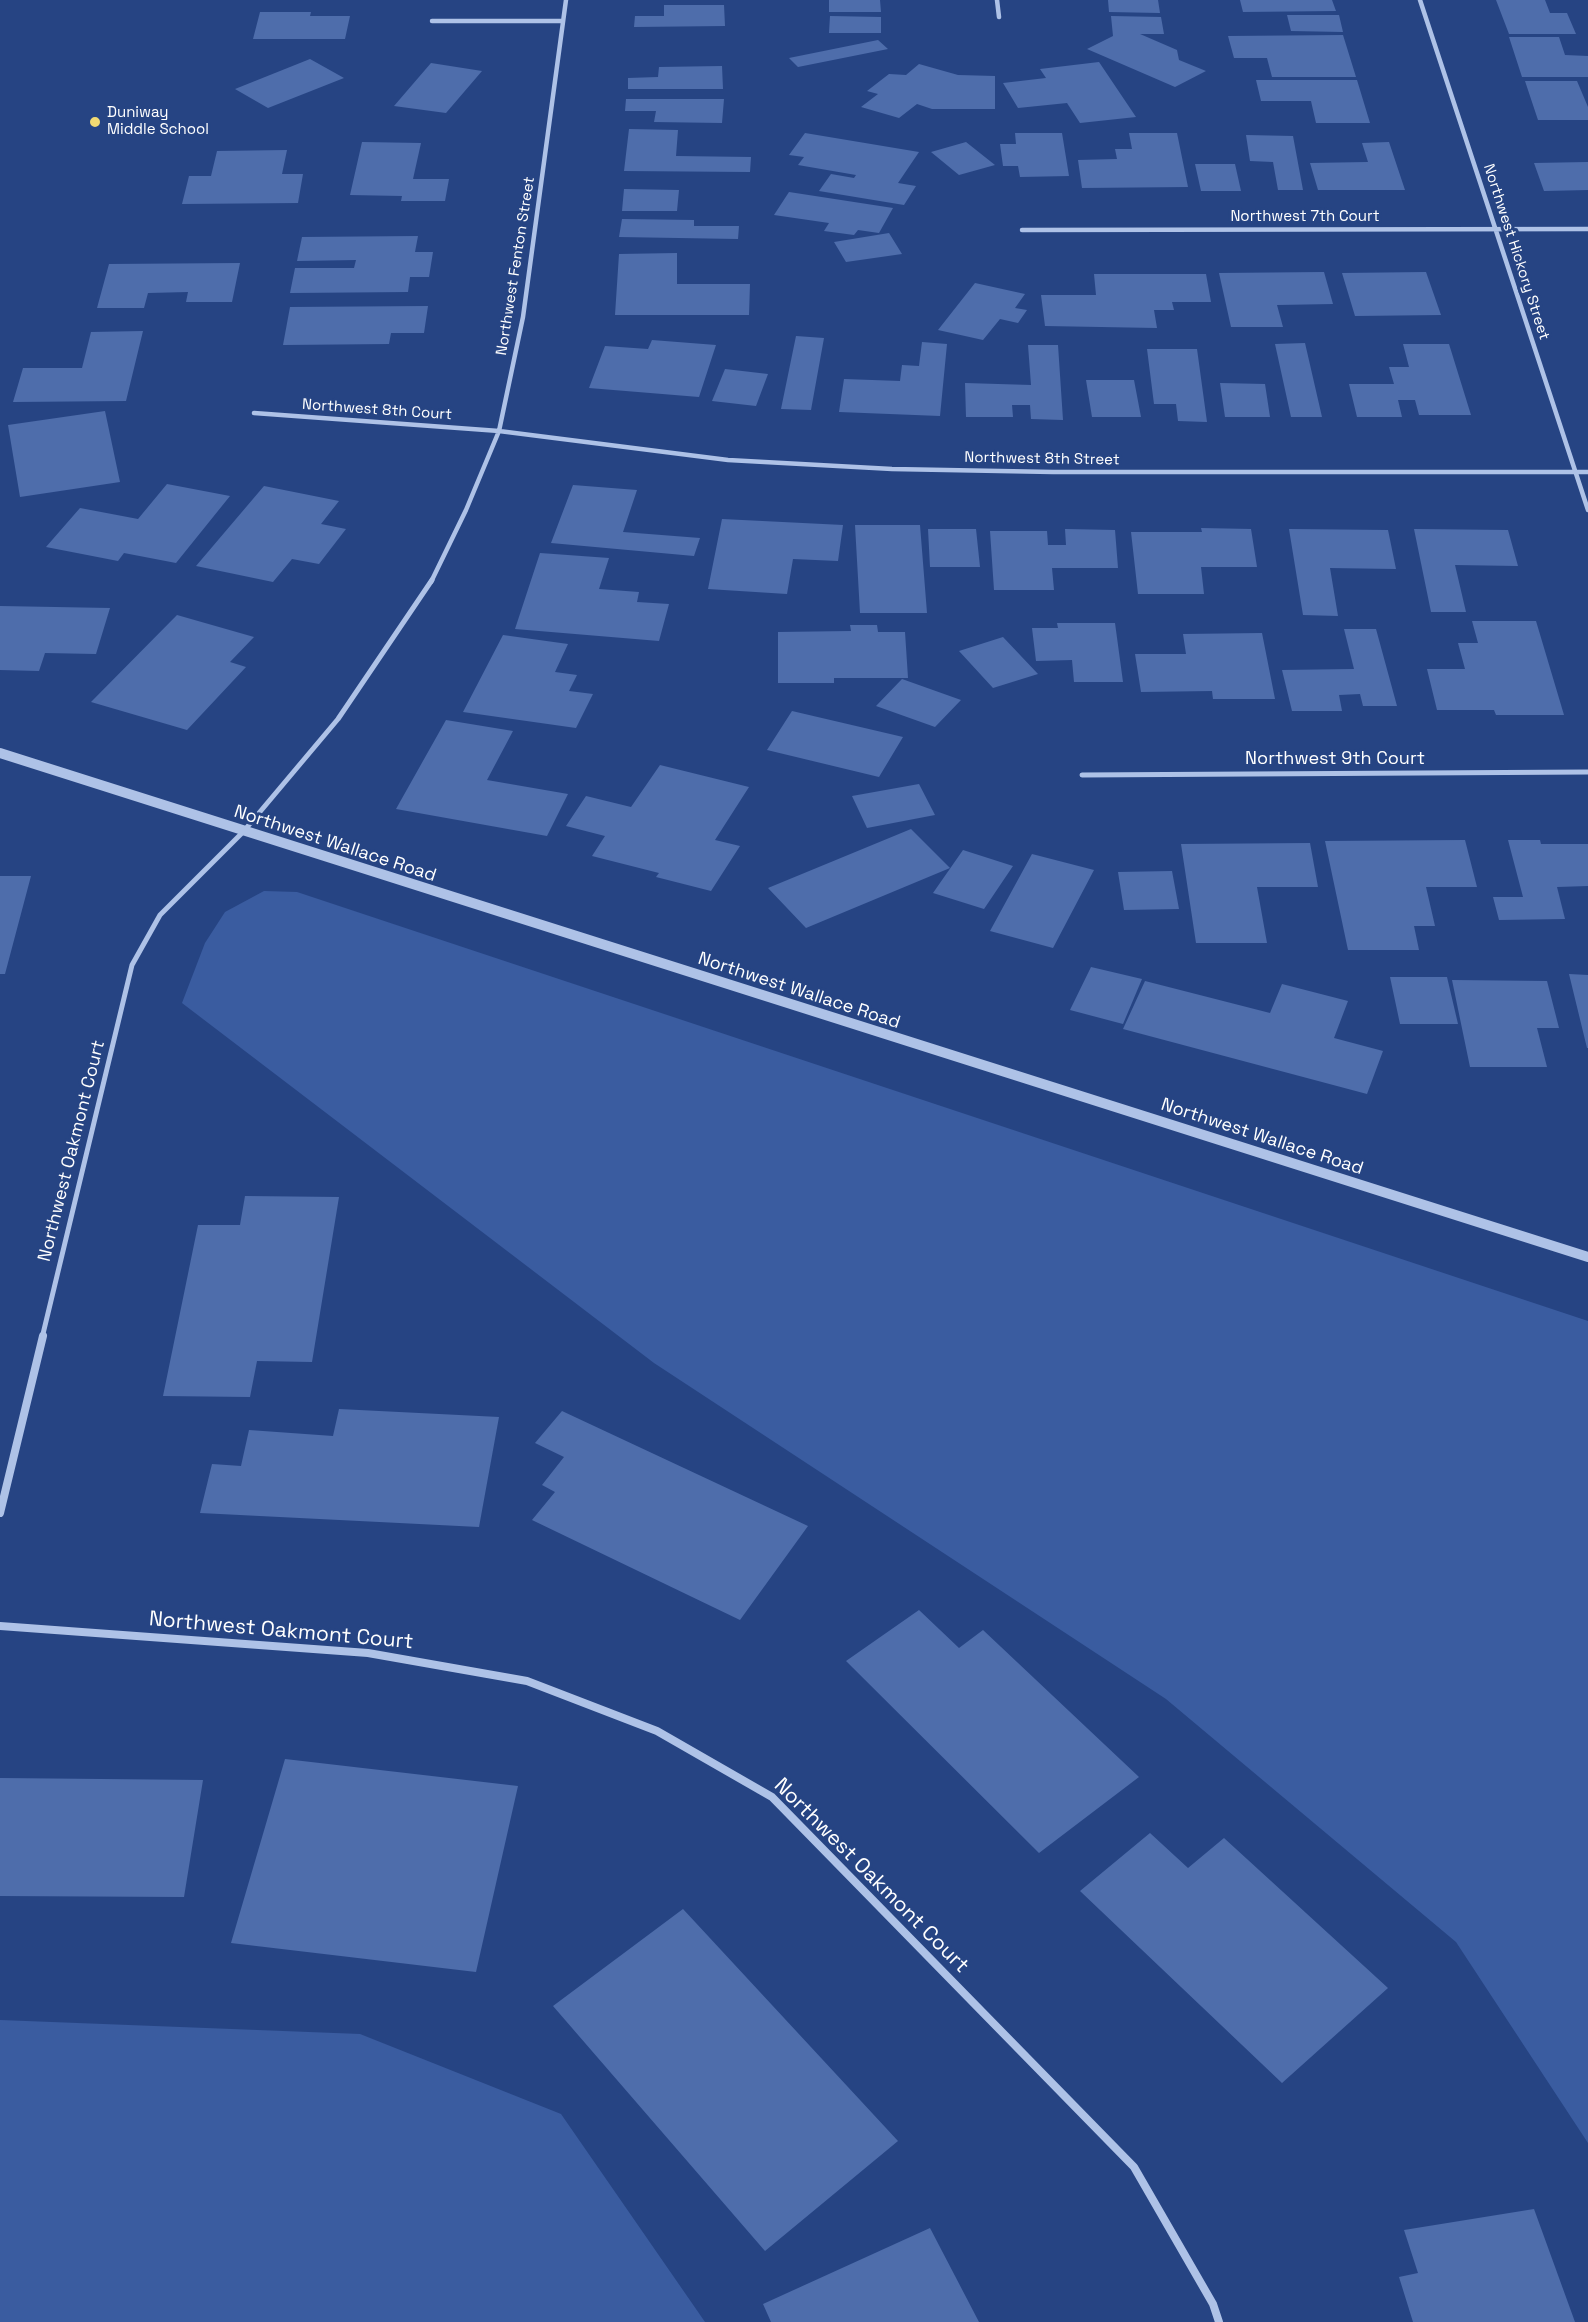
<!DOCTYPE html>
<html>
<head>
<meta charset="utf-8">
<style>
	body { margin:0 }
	canvas { display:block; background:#264483 }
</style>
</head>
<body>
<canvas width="1588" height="2322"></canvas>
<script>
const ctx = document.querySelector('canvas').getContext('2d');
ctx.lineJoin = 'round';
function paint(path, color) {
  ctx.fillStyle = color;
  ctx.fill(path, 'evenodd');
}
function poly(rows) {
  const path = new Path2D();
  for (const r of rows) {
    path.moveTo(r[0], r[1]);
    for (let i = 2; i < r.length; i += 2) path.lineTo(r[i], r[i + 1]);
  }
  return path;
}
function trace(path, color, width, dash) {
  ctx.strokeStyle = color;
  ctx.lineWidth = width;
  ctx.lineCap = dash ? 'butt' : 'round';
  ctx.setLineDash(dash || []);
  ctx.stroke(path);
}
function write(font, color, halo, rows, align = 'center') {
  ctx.font = font + ' "Space Grotesk",sans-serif';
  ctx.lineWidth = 6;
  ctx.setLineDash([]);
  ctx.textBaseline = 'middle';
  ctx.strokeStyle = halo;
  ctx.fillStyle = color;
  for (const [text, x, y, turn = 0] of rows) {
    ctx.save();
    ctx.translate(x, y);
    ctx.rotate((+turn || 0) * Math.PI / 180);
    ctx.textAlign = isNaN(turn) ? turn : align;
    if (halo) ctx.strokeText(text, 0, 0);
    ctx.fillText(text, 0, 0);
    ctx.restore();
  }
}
paint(poly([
	[264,891,297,892,1588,1321,1588,2143,1456,1942,1166,1699,654,1363,182,1003,205,943,225,912],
	[0,2020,360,2034,561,2114,705,2322,0,2322]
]), '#3a5ca0');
paint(poly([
	[829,0,880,0,881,12,829,12],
	[1108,0,1158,0,1160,13,1109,12],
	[1240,0,1332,0,1336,11,1243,12],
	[1496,0,1545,0,1550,13,1567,13,1576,34,1509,34],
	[664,5,724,5,725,26,634,27,635,16,664,16],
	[260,12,311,12,310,16,350,16,345,39,253,39],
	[1287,15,1339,15,1343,32,1291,31],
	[830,16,881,17,881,33,829,33],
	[1111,16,1161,17,1164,34,1140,34,1177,50,1179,60,1206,71,1175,87,1087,49,1113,36],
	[1343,35,1356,77,1272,77,1267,58,1234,58,1228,36],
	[1509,37,1559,37,1565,55,1588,56,1588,77,1522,77],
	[878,40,888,49,798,67,789,58],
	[310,59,344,78,268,108,235,89],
	[1099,62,1136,117,1080,123,1067,103,1018,108,1003,83,1046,78,1040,69],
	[431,63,482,71,446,113,394,106],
	[919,64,958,75,995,76,995,109,932,109,917,104,899,118,861,107,878,94,867,91,889,74,906,75],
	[722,66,723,89,628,89,628,78,658,77,659,67],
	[1256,80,1357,80,1370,123,1316,123,1311,101,1261,101],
	[1525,81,1577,81,1588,107,1588,120,1538,120],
	[626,99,724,99,722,123,654,122,656,111,625,111],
	[629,129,678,130,676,156,751,157,750,172,624,171],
	[805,133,919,152,898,183,916,186,904,205,819,191,831,174,854,178,856,175,798,165,804,157,789,155],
	[1015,133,1062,133,1069,176,1020,177,1018,166,1003,166,1000,144,1016,144],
	[1129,133,1177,133,1188,187,1082,188,1078,160,1117,159,1115,149,1132,149],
	[1246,135,1293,136,1303,190,1278,190,1273,162,1250,161],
	[362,142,421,143,413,179,449,179,445,201,401,201,402,196,350,195],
	[966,142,995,165,959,175,931,152],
	[1389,142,1405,190,1318,190,1310,163,1368,162,1362,143],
	[287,150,282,174,303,174,298,203,182,204,189,176,211,176,217,151],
	[1588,162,1588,190,1544,191,1534,163],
	[1195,164,1235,164,1241,191,1201,191],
	[624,189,679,190,677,211,622,211],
	[789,192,893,208,879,233,858,230,854,235,824,231,829,223,774,215],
	[622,219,694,220,694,226,739,226,738,239,619,237],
	[889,233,902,254,846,262,834,242],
	[418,236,415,252,433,252,429,277,410,277,408,292,290,293,295,268,354,268,356,260,297,261,302,237],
	[677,253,677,284,750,284,749,315,615,315,619,254],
	[240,263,232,302,186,302,188,292,148,293,144,308,97,308,109,264],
	[1324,272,1333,304,1277,305,1283,327,1231,327,1219,273],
	[1426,272,1441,315,1355,316,1342,273],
	[1094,274,1206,274,1211,302,1172,302,1174,310,1154,310,1157,328,1045,326,1041,295,1096,295],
	[975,283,1025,294,1015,308,1027,310,1018,323,1000,319,983,340,938,330],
	[428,306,424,333,391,333,389,344,283,345,290,307],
	[143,331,126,401,13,402,23,368,82,368,91,332],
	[796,336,824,338,811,410,781,409],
	[652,340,716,345,699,397,589,388,605,346,648,349],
	[922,342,947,344,940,416,839,412,844,379,900,381,902,365,919,366],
	[1305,343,1322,417,1291,417,1275,344],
	[1403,344,1449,344,1471,415,1419,415,1415,400,1398,400,1402,417,1357,417,1349,384,1394,384,1389,367,1409,367],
	[1028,345,1058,345,1063,420,1031,419,1030,405,1012,405,1013,417,966,417,965,383,1031,385],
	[1147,349,1197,349,1207,422,1178,421,1176,404,1154,404],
	[725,369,768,374,756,406,712,401],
	[1086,380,1134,380,1141,417,1092,417],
	[1220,383,1265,384,1270,417,1225,417],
	[105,411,120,482,20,497,8,425],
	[167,484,230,496,176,563,124,553,118,561,46,547,80,508,138,519],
	[573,485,637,490,623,532,700,538,694,556,551,543],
	[264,486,339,501,321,524,346,529,319,564,292,559,273,582,196,566],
	[722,519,843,525,838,561,793,559,787,594,708,589],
	[855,525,920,525,927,613,860,613],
	[1201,528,1251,529,1257,567,1201,567,1204,594,1138,594,1131,532,1202,532],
	[928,529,976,529,980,567,930,567],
	[1065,529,1115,530,1118,568,1052,568,1054,590,994,590,990,531,1047,531,1048,545,1066,545],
	[1289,529,1388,530,1396,569,1330,568,1338,616,1303,615],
	[1414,529,1508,530,1518,566,1455,565,1466,612,1431,612],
	[540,553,609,558,599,589,639,592,637,602,669,604,659,641,515,629],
	[0,606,110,608,96,654,45,653,39,671,0,670],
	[177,615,254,637,230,662,246,667,187,730,91,702],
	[1472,621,1536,621,1564,715,1496,715,1494,710,1437,710,1427,669,1465,669,1458,643,1478,643],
	[1057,623,1115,623,1123,682,1074,682,1072,660,1036,661,1032,628,1058,628],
	[850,625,877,625,878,632,905,632,908,678,834,678,834,683,778,683,778,632,851,631],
	[1344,629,1376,629,1397,706,1363,706,1360,694,1339,695,1342,711,1292,711,1282,670,1354,669],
	[1262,633,1275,699,1213,699,1212,691,1141,692,1135,654,1186,654,1183,634],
	[503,635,568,644,555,672,577,675,569,691,593,694,576,728,463,712],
	[1003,637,1038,674,993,688,959,651],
	[902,679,961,700,935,727,876,706],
	[792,711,903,737,879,777,767,750],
	[446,720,513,731,487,780,568,794,547,836,396,809],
	[660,765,749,787,715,840,740,846,711,891,656,877,659,873,592,856,605,836,566,826,586,796,631,807],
	[919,784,935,815,867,828,852,796],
	[911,829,950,868,806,928,768,888],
	[1465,840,1477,887,1426,887,1435,926,1414,926,1419,950,1348,950,1325,841],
	[1508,840,1540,840,1541,844,1588,844,1588,886,1557,887,1565,919,1499,920,1493,897,1523,897],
	[1310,843,1318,887,1257,887,1267,943,1196,943,1181,844],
	[963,850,1013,866,984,909,933,893],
	[1032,854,1094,870,1053,948,990,931],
	[1172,871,1179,909,1124,910,1118,872],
	[0,876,31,876,5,974,0,974],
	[1091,967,1142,979,1123,1024,1070,1010],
	[1569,974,1588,975,1588,1048,1587,1048],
	[1390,977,1447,977,1458,1024,1400,1024],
	[1452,980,1547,981,1559,1028,1537,1028,1547,1067,1470,1067],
	[1145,981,1270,1013,1282,984,1348,1001,1334,1038,1383,1051,1367,1094,1123,1029],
	[245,1196,339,1197,312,1362,257,1361,250,1397,163,1396,198,1225,240,1225],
	[339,1409,499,1417,479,1527,200,1513,212,1464,241,1466,249,1430,333,1436],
	[562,1411,808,1526,740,1620,532,1520,555,1492,542,1485,564,1457,535,1443],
	[919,1610,959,1648,983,1630,1139,1777,1039,1853,846,1661],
	[285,1759,518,1786,476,1972,231,1943],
	[0,1778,203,1780,184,1897,0,1896],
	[1150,1833,1188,1868,1224,1838,1388,1988,1282,2083,1080,1891],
	[683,1909,898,2141,765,2251,553,2006],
	[1534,2209,1575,2322,1413,2322,1399,2277,1418,2273,1404,2230],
	[930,2228,979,2322,771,2322,763,2304]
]), '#4e6dab');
trace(poly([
	[997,0,999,17],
	[1420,0,1588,510],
	[432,21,563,21],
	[1022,230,1588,229],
	[254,413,499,431,728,460,892,469,1053,472,1588,472],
	[431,582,466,510,499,431,523,317,566,0]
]), '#aec2e7', 4.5);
trace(poly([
	[1082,775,1588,772],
	[42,1338,132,965,160,915,243,832,338,719,432,580]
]), '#aec2e7', 5);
trace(poly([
	[0,1513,43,1336],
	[0,1626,368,1653,527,1681,657,1731,772,1797,1134,2167,1213,2304,1219,2322]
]), '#aec2e7', 8);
trace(poly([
	[0,753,1588,1257]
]), '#aec2e7', 10);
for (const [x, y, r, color] of [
	[95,122,6,"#f1da73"]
]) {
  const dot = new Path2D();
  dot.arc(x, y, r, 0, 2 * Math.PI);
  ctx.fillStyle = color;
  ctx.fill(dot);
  trace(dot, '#264483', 2);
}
write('15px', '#fff', '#264483', [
	["Duniway",107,113],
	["Middle School",107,130]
], 'left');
write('15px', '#fff', '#264483', [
	["Northwest 7th Court",1305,217],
	["Northwest Hickory Street",1516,252,72],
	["Northwest Fenton Street",516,266,-81],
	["Northwest 8th Court",377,410,4],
	["Northwest 8th Street",1042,459,1]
]);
write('18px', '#fff', '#264483', [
	["Northwest 9th Court",1335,759],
	["Northwest Wallace Road",335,844,18],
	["Northwest Wallace Road",799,991,18],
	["Northwest Wallace Road",1262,1137,18],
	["Northwest Oakmont Court",72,1151,-76]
]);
write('21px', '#fff', '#264483', [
	["Northwest Oakmont Court",281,1631,5],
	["Northwest Oakmont Court",871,1876,45]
]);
</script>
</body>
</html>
